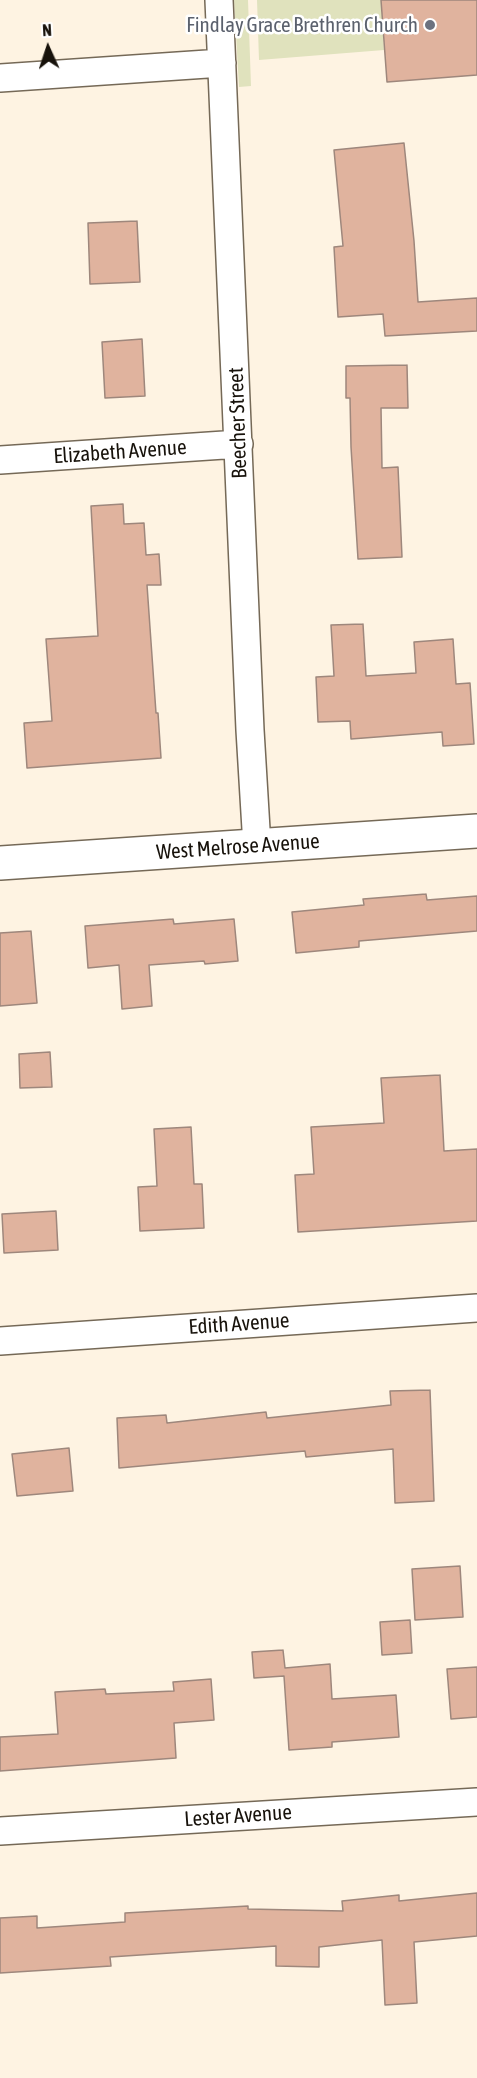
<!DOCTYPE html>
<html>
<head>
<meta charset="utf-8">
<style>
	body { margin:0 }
	#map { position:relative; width:477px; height:2078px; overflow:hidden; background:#fef3e2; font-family:"Asap Condensed",sans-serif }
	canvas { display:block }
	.north { position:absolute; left:18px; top:18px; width:60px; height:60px; -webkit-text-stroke:4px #fff; paint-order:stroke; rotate:357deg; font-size:16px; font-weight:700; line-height:24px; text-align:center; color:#17120b }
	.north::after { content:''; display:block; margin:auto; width:21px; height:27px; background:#17120b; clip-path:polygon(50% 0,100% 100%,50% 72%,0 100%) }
</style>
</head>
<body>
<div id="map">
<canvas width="477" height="2078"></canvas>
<div class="north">N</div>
</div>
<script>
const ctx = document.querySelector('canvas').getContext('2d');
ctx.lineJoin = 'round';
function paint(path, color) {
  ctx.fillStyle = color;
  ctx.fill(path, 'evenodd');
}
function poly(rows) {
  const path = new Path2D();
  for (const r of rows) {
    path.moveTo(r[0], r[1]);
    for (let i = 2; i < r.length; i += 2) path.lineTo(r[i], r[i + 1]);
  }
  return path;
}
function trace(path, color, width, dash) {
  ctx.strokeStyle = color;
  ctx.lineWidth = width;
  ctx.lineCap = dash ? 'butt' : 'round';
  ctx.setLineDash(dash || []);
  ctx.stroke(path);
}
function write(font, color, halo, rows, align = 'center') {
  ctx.font = font + ' "Asap Condensed",sans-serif';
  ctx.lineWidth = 5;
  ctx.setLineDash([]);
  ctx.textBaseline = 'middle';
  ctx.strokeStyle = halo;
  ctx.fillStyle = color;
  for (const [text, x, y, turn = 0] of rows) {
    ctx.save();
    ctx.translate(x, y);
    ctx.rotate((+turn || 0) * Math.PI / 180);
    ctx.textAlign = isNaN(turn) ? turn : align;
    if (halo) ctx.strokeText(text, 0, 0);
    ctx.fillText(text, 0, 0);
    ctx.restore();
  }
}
paint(poly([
	[234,0,248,0,251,86,239,87],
	[257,0,381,0,384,50,259,60]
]), '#e0e2bd');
const building = poly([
	[381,0,477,0,477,75,387,82,381,0],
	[404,143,414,241,418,302,477,298,477,331,385,336,383,314,338,317,334,247,343,246,334,150,404,143],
	[137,221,140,282,90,284,88,223,137,221],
	[142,339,145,396,105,398,102,342,142,339],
	[407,365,408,408,381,408,382,468,398,467,402,557,358,559,351,447,350,398,346,398,346,366,407,365],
	[123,504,124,524,144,523,146,555,159,554,161,585,147,585,156,713,158,713,161,758,27,768,24,723,52,721,46,639,98,636,91,506,123,504],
	[363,624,366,676,416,673,414,642,453,639,456,684,470,683,474,744,443,746,442,732,351,739,350,721,318,722,316,677,334,676,331,625,363,624],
	[426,894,427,900,477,896,477,931,359,941,359,947,296,953,292,912,364,905,363,899,426,894],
	[173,919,174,924,234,919,238,961,205,964,204,961,149,965,152,1006,122,1009,119,965,88,968,85,926,173,919],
	[31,931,37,1003,0,1006,0,933,31,931],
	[50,1052,52,1087,20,1088,19,1054,50,1052],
	[440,1075,444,1151,477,1149,477,1221,298,1232,295,1175,314,1174,311,1127,384,1123,381,1078,440,1075],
	[191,1127,194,1184,202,1184,204,1228,140,1231,138,1187,157,1186,154,1129,191,1127],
	[56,1211,58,1250,4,1253,2,1214,56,1211],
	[430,1390,434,1501,395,1503,393,1449,306,1457,305,1451,119,1468,117,1418,166,1415,167,1423,266,1412,267,1418,391,1405,390,1391,430,1390],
	[69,1448,73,1491,17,1496,12,1454,69,1448],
	[460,1566,463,1617,415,1620,412,1569,460,1566],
	[410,1620,412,1653,382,1655,380,1622,410,1620],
	[283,1650,285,1668,330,1664,332,1699,396,1695,399,1737,332,1742,332,1747,289,1750,284,1676,254,1678,252,1652,283,1650],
	[477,1667,477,1717,451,1719,447,1669,477,1667],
	[211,1679,214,1720,174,1723,176,1758,0,1771,0,1737,58,1734,55,1692,105,1689,106,1694,174,1691,173,1682,211,1679],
	[477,1893,477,1936,414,1942,417,2003,385,2005,382,1940,319,1947,319,1967,276,1966,276,1946,110,1957,111,1966,0,1973,0,1918,37,1916,37,1928,125,1922,125,1913,248,1906,248,1909,343,1911,342,1901,399,1895,399,1901,477,1893]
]);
paint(building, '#e0b39e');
trace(building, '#9e877c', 1.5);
const minor = poly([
	[219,0,250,730,257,846],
	[0,78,222,63],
	[0,460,239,444],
	[0,1341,477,1308],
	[0,1831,477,1802]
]);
const tertiary = poly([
	[0,863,477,831]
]);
trace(minor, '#756957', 30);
trace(tertiary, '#756957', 36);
trace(minor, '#fff', 27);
trace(tertiary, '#fff', 33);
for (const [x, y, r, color] of [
	[430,25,6,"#6b7280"]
]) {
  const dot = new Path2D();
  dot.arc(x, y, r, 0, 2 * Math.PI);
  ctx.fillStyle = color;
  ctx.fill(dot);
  trace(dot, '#fff', 2);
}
write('21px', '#5b616d', '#fff', [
	["Findlay Grace Brethren Church",418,25]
], 'right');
write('21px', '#17120b', '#fff', [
	["Beecher Street",238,423,-92],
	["Elizabeth Avenue",120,452,-4],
	["West Melrose Avenue",238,847,-4],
	["Edith Avenue",239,1324,-4],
	["Lester Avenue",238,1816,-4]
]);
</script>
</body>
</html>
